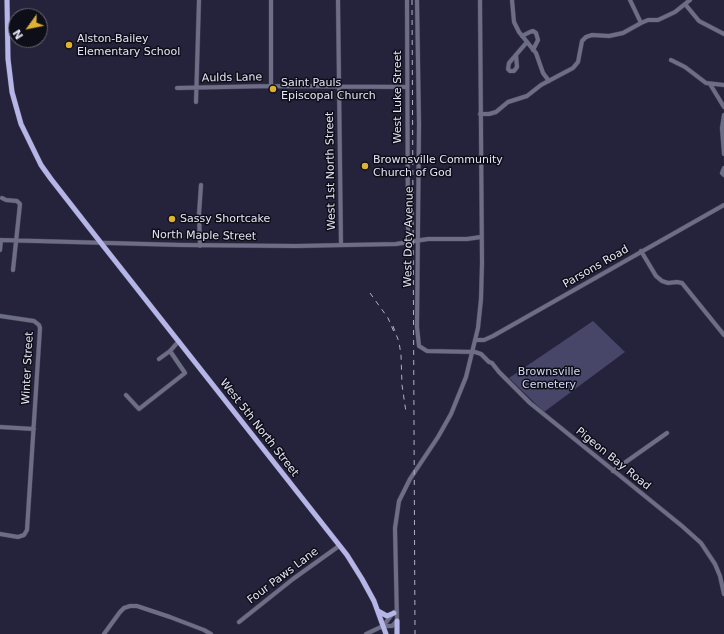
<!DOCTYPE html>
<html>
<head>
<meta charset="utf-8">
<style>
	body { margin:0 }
	#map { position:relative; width:724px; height:634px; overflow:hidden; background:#24233b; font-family:"DejaVu Sans",sans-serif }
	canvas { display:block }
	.north { position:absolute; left:8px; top:8px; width:40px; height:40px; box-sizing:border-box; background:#0e0e18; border:1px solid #646470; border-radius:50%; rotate:237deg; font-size:11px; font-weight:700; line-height:16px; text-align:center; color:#e4e4f5 }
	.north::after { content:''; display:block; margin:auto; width:14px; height:18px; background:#ddb133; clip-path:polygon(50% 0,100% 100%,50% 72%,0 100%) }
</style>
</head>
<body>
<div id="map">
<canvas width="724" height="634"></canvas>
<div class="north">N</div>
</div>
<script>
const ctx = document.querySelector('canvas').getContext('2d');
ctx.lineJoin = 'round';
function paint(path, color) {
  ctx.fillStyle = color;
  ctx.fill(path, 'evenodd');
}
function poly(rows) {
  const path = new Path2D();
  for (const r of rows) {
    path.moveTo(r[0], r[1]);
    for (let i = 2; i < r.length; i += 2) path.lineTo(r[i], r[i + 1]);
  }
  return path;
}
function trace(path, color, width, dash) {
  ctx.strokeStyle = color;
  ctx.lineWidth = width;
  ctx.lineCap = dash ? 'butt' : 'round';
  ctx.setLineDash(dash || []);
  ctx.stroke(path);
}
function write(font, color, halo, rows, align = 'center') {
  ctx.font = font + ' "DejaVu Sans",sans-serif';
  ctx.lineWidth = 3;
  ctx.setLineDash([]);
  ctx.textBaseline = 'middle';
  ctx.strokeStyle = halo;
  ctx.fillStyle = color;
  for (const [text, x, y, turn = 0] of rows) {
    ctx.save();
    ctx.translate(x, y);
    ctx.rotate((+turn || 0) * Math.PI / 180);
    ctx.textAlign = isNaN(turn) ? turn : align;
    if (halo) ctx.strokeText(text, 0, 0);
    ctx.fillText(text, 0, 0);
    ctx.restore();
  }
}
paint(poly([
	[593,321,625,352,544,412,509,378]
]), '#474669');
const minor = poly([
	[271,0,271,86],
	[338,0,341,245],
	[407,0,408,242],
	[417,0,419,124,417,327,419,346,427,351,475,352,481,354,489,362,492,363,499,372,530,403,682,526,701,543,715,564,720,576,724,594],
	[512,0,514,22,519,32,536,53,543,73,549,81],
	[630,0,641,23],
	[685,4,699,21,724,34],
	[522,36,530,32,533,31,536,33,538,40,533,50],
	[516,55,517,67,514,71,510,71,508,69,509,63,527,42],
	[671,60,685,67,706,83,724,85],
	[710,84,724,107],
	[177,88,271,86,407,87],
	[196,102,199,0],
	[480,114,489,114,496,112,508,102,527,96,541,85,573,68,578,62,582,41,586,37,592,35,609,36,623,33,641,23,648,20,658,20,675,12,690,0],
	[724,115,722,128,724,154],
	[724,168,722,173,724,175],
	[2,198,6,200,17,201,20,204,13,270],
	[0,240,182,245,296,246,396,244,428,239,467,239,481,237],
	[200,246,199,214,201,185],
	[0,250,1,240],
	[641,251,656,276,662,281,668,283,677,282,682,283,724,335],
	[0,316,34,321,39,325,40,328,27,530,24,535,18,537,0,534],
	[476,340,484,340,493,336,724,205],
	[159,359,170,351,179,341],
	[126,395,139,409,185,373,170,351],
	[0,427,34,429],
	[613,471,667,433],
	[239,622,293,579,339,546],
	[383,626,392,626,397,621,395,528,399,501,410,479,438,437,451,414,466,377,478,328,481,299,482,263,480,0],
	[104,634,120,612,124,608,130,606,137,606,170,617,204,630,211,634],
	[366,634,383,626,394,612]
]);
const major = poly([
	[7,0,8,59,12,92,21,124,41,165,51,179,101,243,347,555,362,579,374,601,386,634],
	[378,611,387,616,394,613],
	[397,621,397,634]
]);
trace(minor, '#3f3e55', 5);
trace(major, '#3f3e55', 6);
trace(minor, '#6d6d86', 4);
trace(major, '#b6b5e7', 5);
trace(poly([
	[412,0,415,634],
	[370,293,388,318,394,332],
	[393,326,399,342,401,355,402,385,406,412]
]), '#b1b1c4', 1, [5, 5]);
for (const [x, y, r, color] of [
	[69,45,4,"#ddb133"],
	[273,89,4,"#ddb133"],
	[365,166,4,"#ddb133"],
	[172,219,4,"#ddb133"]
]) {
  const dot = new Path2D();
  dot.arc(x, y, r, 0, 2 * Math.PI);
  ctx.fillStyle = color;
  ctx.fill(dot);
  trace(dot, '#0e0e18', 1.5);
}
write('11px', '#e4e4f5', '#0e0e18', [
	["Alston-Bailey",77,39],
	["Elementary School",77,52],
	["Saint Pauls",281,83],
	["Episcopal Church",281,96],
	["Brownsville Community",373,160],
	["Church of God",373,173],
	["Sassy Shortcake",180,219]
], 'left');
write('11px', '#e4e4f5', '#0e0e18', [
	["Aulds Lane",232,78,-1],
	["West Luke Street",398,97,-90],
	["West 1st North Street",331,171,-91],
	["North Maple Street",204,236,1],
	["West Doty Avenue",409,237,-89],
	["Parsons Road",596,267,-30],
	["Winter Street",28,368,-87],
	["West 5th North Street",259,428,52],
	["Pigeon Bay Road",613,459,39],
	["Four Paws Lane",283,576,-37]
]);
write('11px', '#d6d6f7', '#0e0e18', [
	["Brownsville",549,372],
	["Cemetery",549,385]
]);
</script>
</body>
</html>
